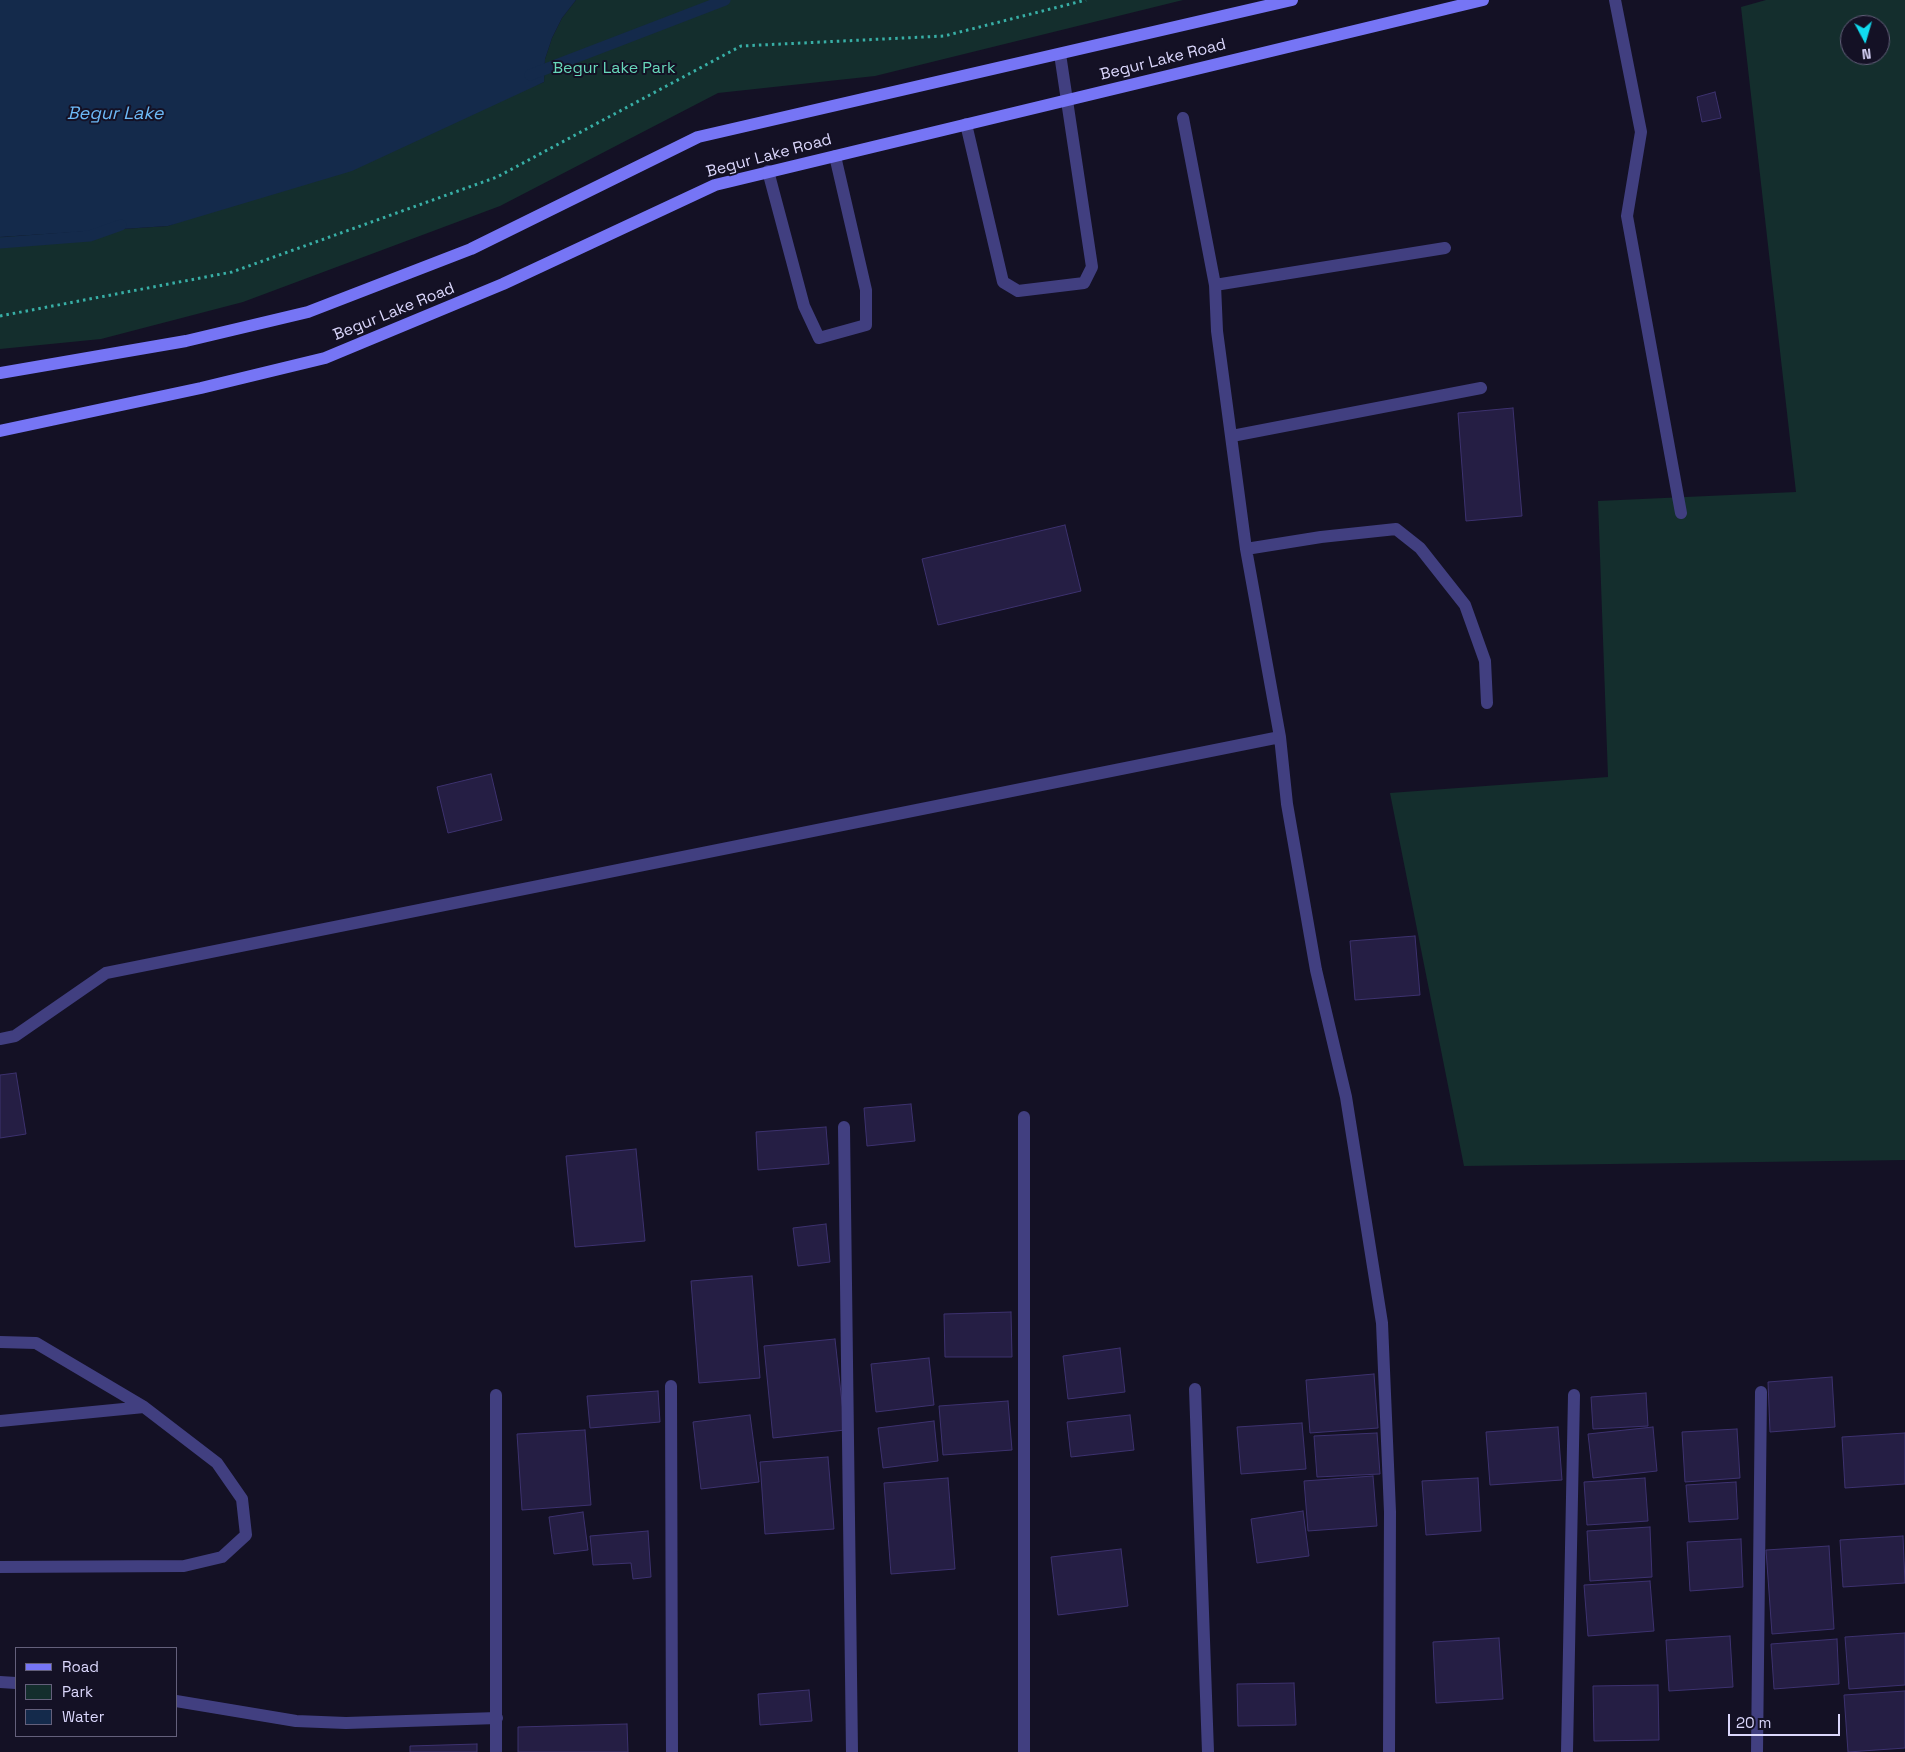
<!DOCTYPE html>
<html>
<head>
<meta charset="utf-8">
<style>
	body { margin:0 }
	#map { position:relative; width:1905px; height:1752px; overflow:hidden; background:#141125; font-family:"Space Grotesk",sans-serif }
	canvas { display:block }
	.legend { position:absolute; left:15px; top:1647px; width:162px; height:90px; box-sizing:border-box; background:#141125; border:1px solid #64607b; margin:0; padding:6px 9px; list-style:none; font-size:15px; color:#dbd7fc }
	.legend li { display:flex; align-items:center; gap:10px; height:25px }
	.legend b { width:25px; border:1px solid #64607b }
	.north { position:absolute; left:1840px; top:15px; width:50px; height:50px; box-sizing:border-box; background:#141125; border:1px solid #64607b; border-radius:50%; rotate:174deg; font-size:14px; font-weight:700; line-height:20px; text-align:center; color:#dbd7fc }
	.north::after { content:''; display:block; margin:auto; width:18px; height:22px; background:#11dbef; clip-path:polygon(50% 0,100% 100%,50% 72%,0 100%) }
	.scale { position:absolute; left:1728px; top:1714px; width:112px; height:22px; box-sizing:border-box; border:2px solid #dbd7fc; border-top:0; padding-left:6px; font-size:15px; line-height:18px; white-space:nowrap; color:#dbd7fc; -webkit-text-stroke:4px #141125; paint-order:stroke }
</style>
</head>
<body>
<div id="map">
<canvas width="1905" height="1752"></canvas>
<ul class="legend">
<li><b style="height:6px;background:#7675f5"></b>Road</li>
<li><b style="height:14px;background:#142e2d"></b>Park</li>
<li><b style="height:14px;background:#142a4b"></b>Water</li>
</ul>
<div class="north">N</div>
<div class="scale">20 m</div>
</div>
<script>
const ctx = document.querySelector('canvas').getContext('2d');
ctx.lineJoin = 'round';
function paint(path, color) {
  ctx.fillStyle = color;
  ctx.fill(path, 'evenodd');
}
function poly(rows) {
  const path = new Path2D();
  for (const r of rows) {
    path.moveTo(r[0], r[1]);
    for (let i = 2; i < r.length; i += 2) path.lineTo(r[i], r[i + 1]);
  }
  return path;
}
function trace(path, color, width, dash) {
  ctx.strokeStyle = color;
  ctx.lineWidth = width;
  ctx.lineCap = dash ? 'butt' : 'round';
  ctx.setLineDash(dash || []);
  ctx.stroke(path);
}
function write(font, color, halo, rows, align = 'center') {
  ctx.font = font + ' "Space Grotesk",sans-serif';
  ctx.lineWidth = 4;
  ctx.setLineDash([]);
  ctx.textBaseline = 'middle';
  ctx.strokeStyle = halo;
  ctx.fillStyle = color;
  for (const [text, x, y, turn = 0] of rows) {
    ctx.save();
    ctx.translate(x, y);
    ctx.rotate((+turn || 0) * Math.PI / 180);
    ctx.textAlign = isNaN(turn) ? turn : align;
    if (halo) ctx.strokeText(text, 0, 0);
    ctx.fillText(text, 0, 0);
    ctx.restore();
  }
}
paint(poly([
	[576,0,1183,0,875,76,718,93,500,206,243,302,101,339,0,349,0,237,168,226,544,82,545,59,552,38,562,18],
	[1766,0,1905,0,1905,1160,1464,1166,1390,793,1608,777,1598,501,1796,492,1741,7],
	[1850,25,1880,25,1880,55,1850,55]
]), '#142e2d');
paint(poly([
	[0,0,576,0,562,18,552,38,545,59,544,82,352,171,168,226,0,237]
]), '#142a4b');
trace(poly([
	[530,75,725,0],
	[0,243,90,236,121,225]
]), '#142a4b', 11);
const building = poly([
	[1715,92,1721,118,1702,122,1697,97,1715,92],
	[1513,408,1522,516,1466,521,1458,413,1513,408],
	[1065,525,1081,591,938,625,922,559,1065,525],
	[491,774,502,820,448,833,437,787,491,774],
	[1415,936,1420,995,1355,1000,1350,941,1415,936],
	[16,1073,26,1134,0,1138,0,1075,16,1073],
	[911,1104,915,1141,867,1146,864,1108,911,1104],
	[826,1127,829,1164,758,1170,756,1132,826,1127],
	[636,1149,645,1241,575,1247,566,1156,636,1149],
	[826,1224,830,1262,798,1266,793,1228,826,1224],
	[752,1276,760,1378,699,1383,691,1281,752,1276],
	[1011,1312,1012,1357,945,1357,944,1314,1011,1312],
	[835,1339,845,1430,773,1438,764,1346,835,1339],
	[1120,1348,1125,1392,1068,1399,1063,1356,1120,1348],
	[929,1358,934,1405,876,1412,871,1364,929,1358],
	[1374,1374,1378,1428,1310,1433,1306,1380,1374,1374],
	[1832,1377,1835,1427,1770,1432,1768,1382,1832,1377],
	[658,1391,660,1422,590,1428,587,1396,658,1391],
	[1646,1393,1648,1426,1593,1429,1591,1397,1646,1393],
	[1008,1401,1012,1450,943,1455,939,1406,1008,1401],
	[750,1415,759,1482,701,1489,693,1422,750,1415],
	[1130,1415,1134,1450,1071,1457,1067,1422,1130,1415],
	[934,1421,938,1461,883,1468,878,1428,934,1421],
	[1302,1423,1306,1469,1241,1474,1237,1427,1302,1423],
	[1558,1427,1562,1480,1490,1485,1486,1432,1558,1427],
	[1653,1427,1657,1471,1593,1478,1588,1434,1653,1427],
	[1737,1429,1740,1478,1685,1482,1682,1432,1737,1429],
	[585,1430,591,1505,522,1510,517,1434,585,1430],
	[1377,1433,1380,1474,1317,1477,1314,1436,1377,1433],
	[1905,1433,1905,1484,1845,1488,1842,1437,1905,1433],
	[828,1457,834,1529,765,1534,760,1462,828,1457],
	[1373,1476,1377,1526,1308,1531,1304,1481,1373,1476],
	[948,1478,955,1569,891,1574,884,1483,948,1478],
	[1478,1478,1481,1531,1426,1535,1422,1481,1478,1478],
	[1645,1478,1648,1521,1587,1525,1584,1482,1645,1478],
	[1736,1482,1738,1519,1689,1522,1686,1485,1736,1482],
	[1303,1511,1309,1556,1257,1563,1251,1519,1303,1511],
	[583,1512,588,1550,554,1554,549,1517,583,1512],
	[1650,1527,1652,1577,1590,1581,1587,1531,1650,1527],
	[648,1531,651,1577,633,1579,631,1563,593,1565,590,1536,648,1531],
	[1903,1536,1905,1583,1843,1587,1840,1540,1903,1536],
	[1741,1539,1743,1587,1690,1591,1687,1542,1741,1539],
	[1829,1546,1834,1629,1772,1634,1766,1550,1829,1546],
	[1121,1549,1128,1606,1058,1615,1051,1557,1121,1549],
	[1650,1581,1654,1631,1588,1636,1584,1585,1650,1581],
	[1905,1633,1905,1685,1849,1689,1845,1637,1905,1633],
	[1730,1636,1733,1687,1669,1691,1666,1640,1730,1636],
	[1499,1638,1503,1699,1436,1703,1433,1642,1499,1638],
	[1837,1639,1839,1684,1774,1689,1771,1644,1837,1639],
	[1294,1683,1296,1725,1238,1726,1237,1684,1294,1683],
	[1658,1685,1659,1740,1594,1741,1593,1686,1658,1685],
	[809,1690,812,1721,760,1725,758,1694,809,1690],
	[1905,1691,1905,1748,1848,1752,1844,1695,1905,1691],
	[627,1724,628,1752,518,1752,518,1727,627,1724],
	[477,1744,477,1752,410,1752,410,1746,477,1744]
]);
paint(building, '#251e44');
trace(building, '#3d326f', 1);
trace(poly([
	[0,316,232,272,497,177,741,46,944,36,1086,0]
]), '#38afa6', 3, [2.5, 4]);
trace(poly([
	[966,124,1003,282,1018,291,1084,283,1092,267,1060,54],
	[768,171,804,306,819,338,866,325,866,290,835,156]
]), '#413f80', 12);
trace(poly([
	[1615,0,1641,132,1627,216,1681,513],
	[1183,118,1215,285,1217,331,1246,549,1280,737,1287,804,1316,970,1346,1097,1382,1323,1390,1512,1389,1752],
	[1215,285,1445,248],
	[1232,436,1481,388],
	[1246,549,1321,537,1396,529,1420,548,1465,605,1485,661,1487,703],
	[0,1039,15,1036,106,973,1280,737],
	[1024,1117,1024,1752],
	[844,1127,852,1752],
	[0,1342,36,1343,144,1407,217,1463,242,1499,246,1535,222,1557,184,1566,0,1567],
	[671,1386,672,1752],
	[1195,1389,1208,1752],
	[496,1395,496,1752],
	[0,1421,144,1407],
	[0,1682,16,1683],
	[176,1701,296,1721,346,1723,497,1718],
	[1567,1752,1574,1395],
	[1757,1752,1761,1392]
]), '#413f80', 12);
trace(poly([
	[0,373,186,341,308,312,471,249,698,137,1292,0],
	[0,431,201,388,325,358,503,284,715,185,1483,0]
]), '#7675f5', 12);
write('16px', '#dbd7fc', '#141125', [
	["Begur Lake Road",1163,60,-14],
	["Begur Lake Road",769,156,-15],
	["Begur Lake Road",394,312,-22]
]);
write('16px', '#68d8ba', '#141125', [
	["Begur Lake Park",614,69]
]);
write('italic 18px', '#6cb8f5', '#141125', [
	["Begur Lake",115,114]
]);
</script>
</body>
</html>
